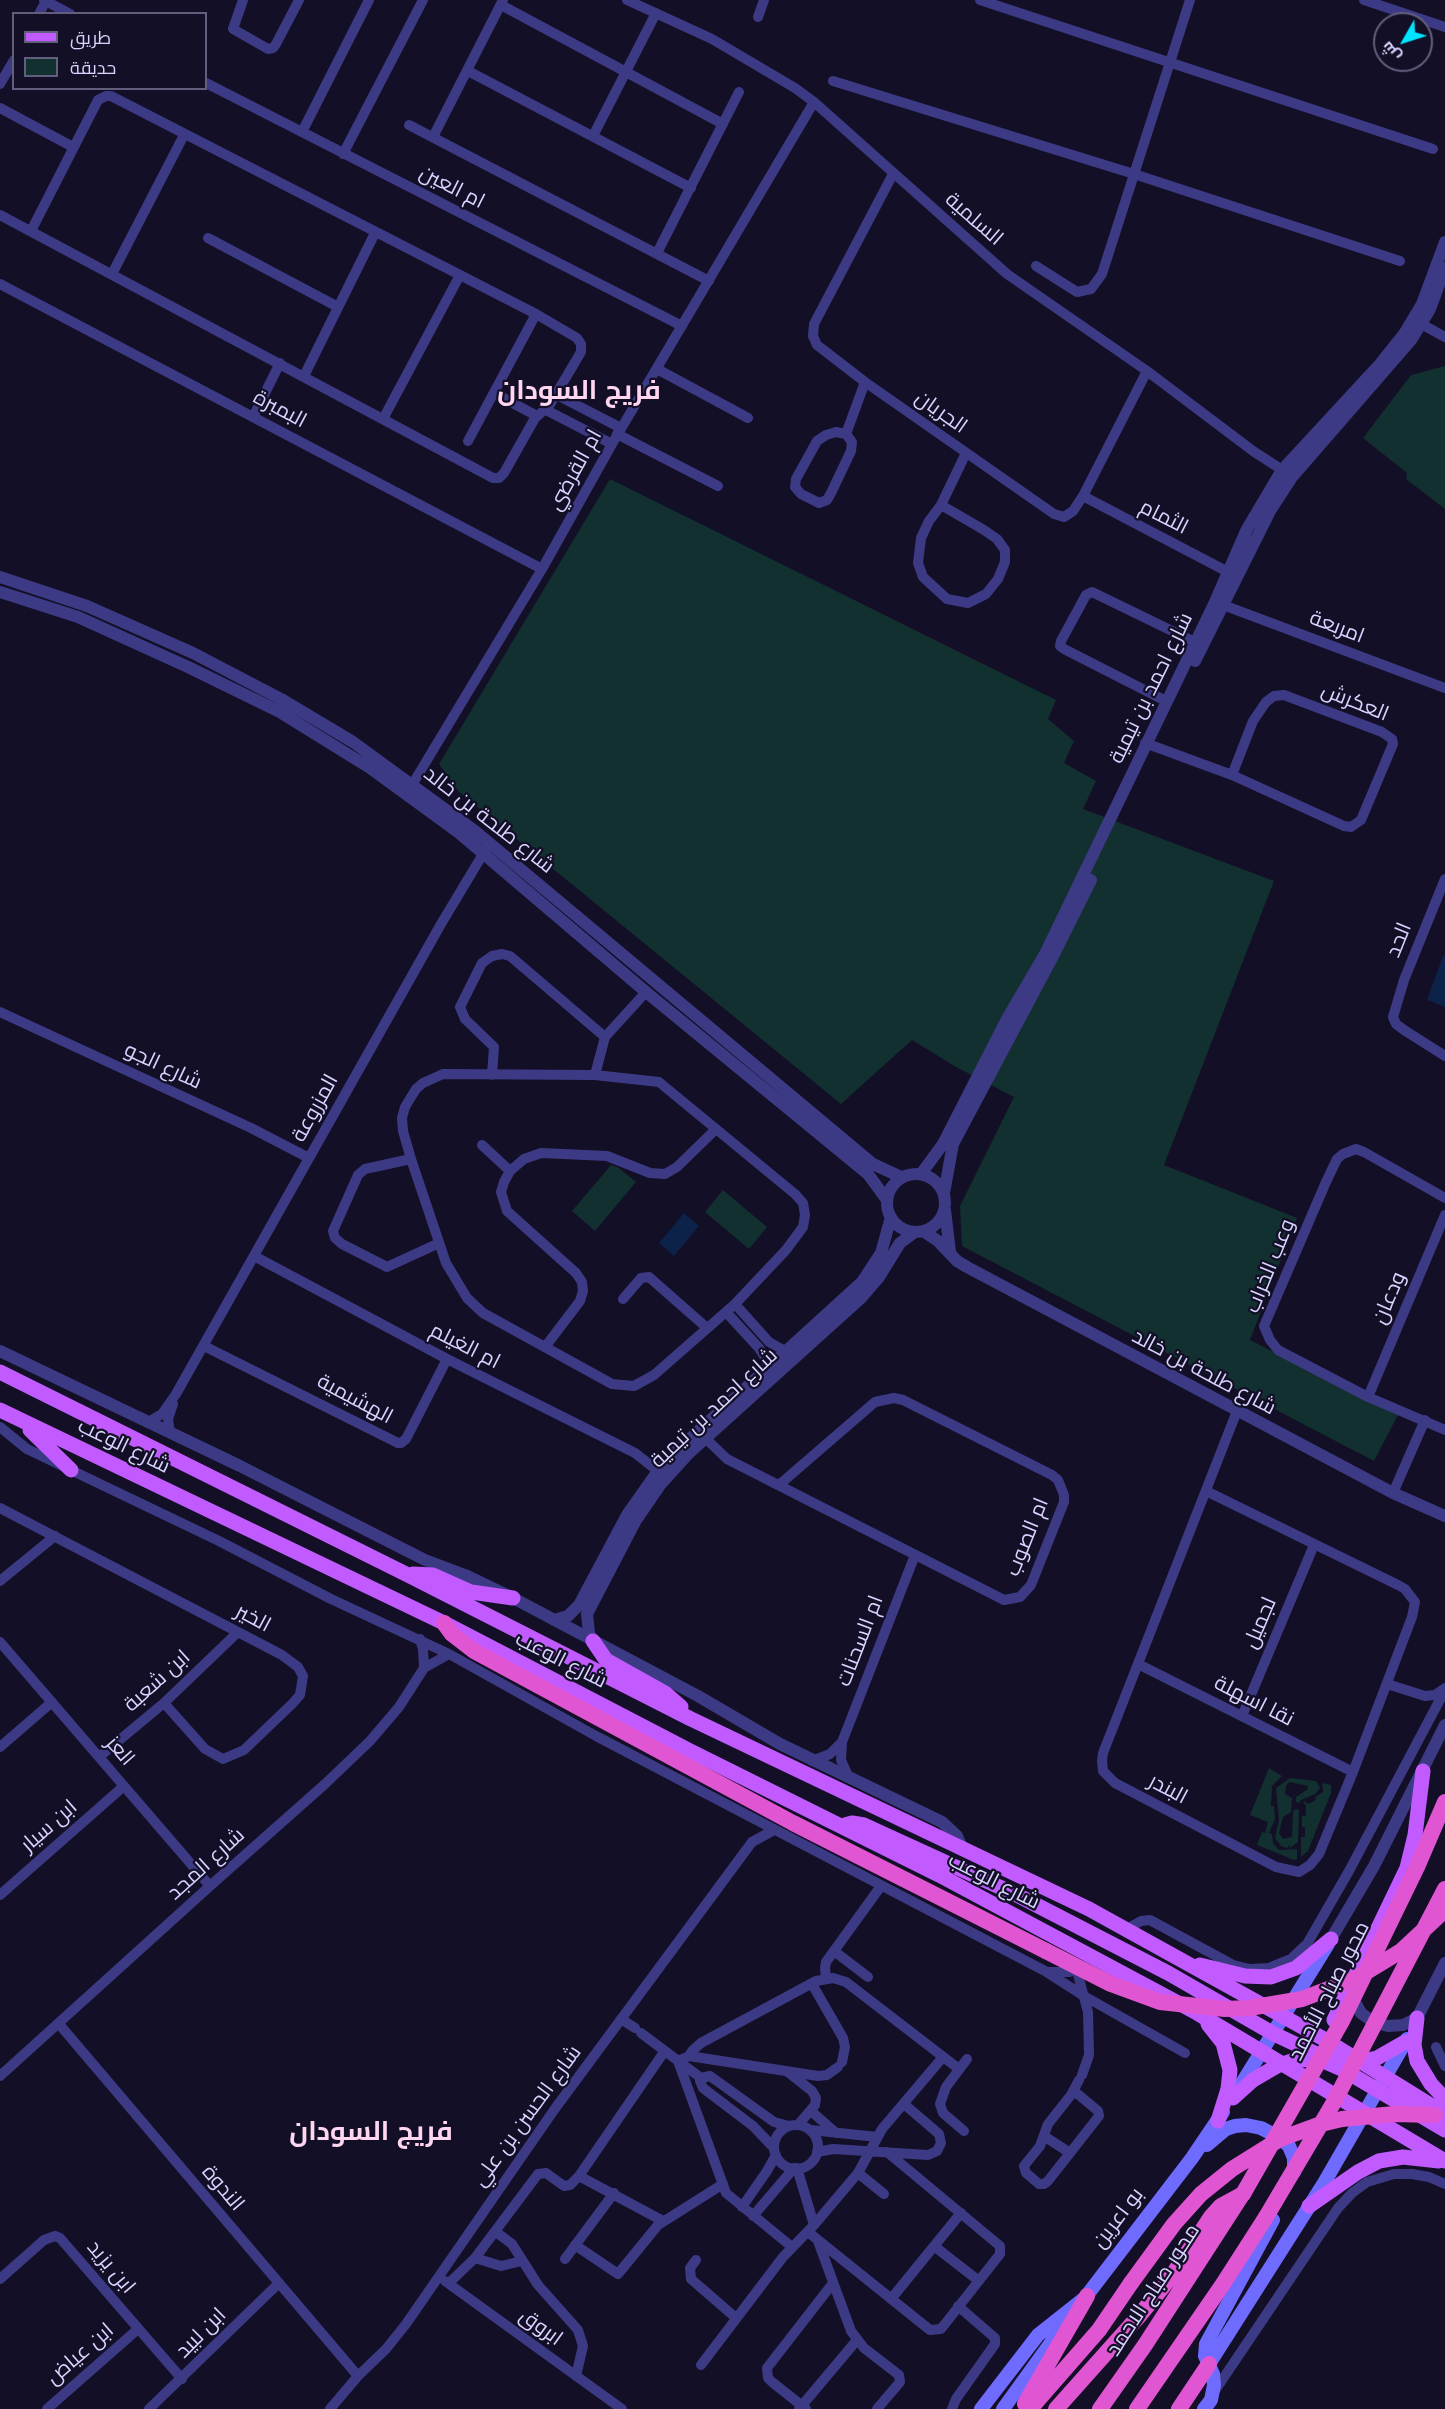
<!DOCTYPE html>
<html>
<head>
<meta charset="utf-8">
<style>
	body { margin:0 }
	#map { position:relative; width:1445px; height:2409px; overflow:hidden; background:#130f26; font-family:Mulish,Cairo,sans-serif }
	canvas { display:block }
	.legend { position:absolute; left:12px; top:12px; width:195px; height:78px; box-sizing:border-box; background:#130f26; border:2px solid #625e7d; margin:0; padding:8px 10px; list-style:none; font-size:18px; color:#d9d4ff }
	.legend li { display:flex; align-items:center; gap:12px; height:30px }
	.legend b { width:30px; border:2px solid #625e7d }
	.north { position:absolute; left:1373px; top:12px; width:60px; height:60px; box-sizing:border-box; background:#130f26; border:2px solid #625e7d; border-radius:50%; rotate:231deg; font-size:16px; font-weight:700; line-height:24px; text-align:center; color:#d9d4ff }
	.north::after { content:''; display:block; margin:auto; width:21px; height:27px; background:#00e5ff; clip-path:polygon(50% 0,100% 100%,50% 72%,0 100%) }
</style>
</head>
<body>
<div id="map">
<canvas width="1445" height="2409"></canvas>
<ul class="legend">
<li><b style="height:8px;background:#c25bff"></b>طريق</li>
<li><b style="height:16px;background:#12302f"></b>حديقة</li>
</ul>
<div class="north">ش</div>
</div>
<script>
const ctx = document.querySelector('canvas').getContext('2d');
ctx.lineJoin = 'round';
function paint(path, color) {
  ctx.fillStyle = color;
  ctx.fill(path, 'evenodd');
}
function poly(rows) {
  const path = new Path2D();
  for (const r of rows) {
    if (r.length === 3) {
      path.moveTo(r[0] + r[2], r[1]);
      path.arc(r[0], r[1], r[2], 0, 2 * Math.PI);
      continue;
    }
    path.moveTo(r[0], r[1]);
    for (let i = 2; i < r.length; i += 2) path.lineTo(r[i], r[i + 1]);
  }
  return path;
}
function trace(path, color, width, dash) {
  ctx.strokeStyle = color;
  ctx.lineWidth = width;
  ctx.lineCap = dash ? 'butt' : 'round';
  ctx.setLineDash(dash || []);
  ctx.stroke(path);
}
function write(font, color, halo, rows, align = 'center') {
  ctx.font = font + ' Mulish,Cairo,sans-serif';
  ctx.lineWidth = 4.5;
  ctx.setLineDash([]);
  ctx.textBaseline = 'middle';
  ctx.strokeStyle = halo;
  ctx.fillStyle = color;
  for (const [text, x, y, turn = 0] of rows) {
    ctx.save();
    ctx.translate(x, y);
    ctx.rotate((+turn || 0) * Math.PI / 180);
    ctx.textAlign = isNaN(turn) ? turn : align;
    if (halo) ctx.strokeText(text, 0, 0);
    ctx.fillText(text, 0, 0);
    ctx.restore();
  }
}
paint(poly([
	[1445,366,1445,509,1406,479,1407,473,1363,438,1411,375],
	[610,479,1056,700,1048,719,1074,741,1064,763,1096,781,1083,809,1274,881,1164,1165,1297,1218,1250,1340,1398,1415,1374,1461,962,1246,960,1206,1014,1097,956,1067,912,1040,841,1104,459,792,439,764],
	[611,1165,619,1168,636,1182,595,1231,572,1211],
	[723,1190,767,1227,749,1249,705,1212],
	[1269,1768,1282,1776,1272,1786,1271,1806,1274,1806,1275,1819,1269,1833,1272,1834,1273,1843,1279,1850,1297,1849,1297,1859,1294,1860,1257,1845,1262,1832,1265,1833,1268,1822,1250,1815],
	[1290,1778,1316,1781,1320,1788,1315,1794,1301,1800,1299,1803,1296,1802,1296,1797,1308,1789,1308,1786,1290,1782,1286,1785,1285,1794,1292,1798,1291,1812,1283,1817,1279,1833,1283,1839,1292,1837,1293,1811,1296,1809,1299,1810,1298,1842,1290,1848,1290,1845,1287,1848,1281,1846,1275,1838,1279,1820,1276,1788],
	[1322,1783,1331,1785,1331,1793,1308,1851,1301,1857,1301,1837,1305,1837,1305,1827,1302,1827,1302,1816,1306,1816,1306,1805,1303,1803,1305,1801,1308,1804,1316,1800,1315,1797,1323,1792]
]), '#12302f');
paint(poly([
	[1443,956,1445,956,1445,1007,1427,1000],
	[684,1213,699,1226,674,1256,659,1243]
]), '#0c2248');
trace(poly([
	[44,0,70,14],
	[243,0,233,29,268,49,273,48,276,44,299,0],
	[627,0,712,39,795,88,814,102,1007,274,1147,371,1253,451,1287,473],
	[980,0,1433,149],
	[1364,0,1445,27],
	[501,5,723,124],
	[39,14,46,1],
	[758,17,764,0],
	[468,71,691,188],
	[833,81,1134,174,1400,261],
	[206,83,682,326],
	[0,84,14,60],
	[0,108,73,147],
	[409,125,709,281],
	[302,132,369,0],
	[593,136,656,13],
	[433,137,503,0],
	[343,154,423,0],
	[893,174,814,324,813,336,817,345,865,382,1054,514,1064,517,1073,511,1083,496,1147,371],
	[0,215,493,478,499,478,504,473,535,418,549,406,581,352,581,344,577,338,536,314,111,96,106,96,98,100,31,231],
	[208,238,338,307],
	[657,253,739,92],
	[1036,266,1077,292,1091,289,1102,274,1190,0],
	[112,274,184,135],
	[0,284,542,569],
	[1414,320,1445,337],
	[657,369,748,418],
	[304,376,375,233],
	[494,393,537,416],
	[557,395,621,428],
	[546,410,612,444],
	[253,417,280,363],
	[383,419,460,275],
	[836,432,846,434,852,442,851,451,831,493,827,500,819,503,801,494,795,487,796,479,817,441,826,435,836,432],
	[617,434,718,486],
	[846,434,865,382],
	[468,441,536,314],
	[1083,496,1228,572],
	[941,505,984,530,997,539,1005,550,1005,562,998,579,986,594,968,603,947,599,923,577,918,563,921,538,929,521,941,505,966,453],
	[1215,602,1445,688],
	[1166,701,1064,649,1060,646,1061,641,1086,595,1092,592,1201,645],
	[1145,743,1232,775,1344,826,1351,827,1361,820,1393,744,1392,739,1382,732,1284,695,1274,696,1266,702,1253,721,1232,775],
	[409,790,542,569,612,444,814,102],
	[1445,879,1404,980,1393,1017,1396,1024,1404,1030,1445,1056],
	[0,1012,251,1128,309,1158],
	[443,1074,595,1075,659,1082,795,1194,803,1203,805,1215,803,1227,786,1250,735,1304,654,1375,634,1386,612,1384,483,1313,467,1298,446,1263,411,1159,403,1131,402,1118,405,1107,416,1089,423,1083,443,1074],
	[492,1075,494,1047,465,1019,460,1007,482,963,492,956,502,954,510,956,605,1037],
	[595,1075,605,1037,646,992],
	[482,1145,510,1171],
	[411,1159,365,1169,358,1175,333,1231,335,1238,342,1244,387,1267,437,1244],
	[1445,1198,1364,1152,1356,1149,1343,1154,1337,1159,1326,1182,1264,1326,1270,1340,1278,1350,1368,1397,1445,1430],
	[254,1256,447,1359,635,1453,663,1475],
	[623,1299,641,1278,649,1277,707,1328],
	[735,1304,769,1342,787,1352],
	[726,1312,759,1348,771,1367],
	[204,1346,398,1443,401,1443,406,1439,447,1359],
	[545,1347,580,1301,583,1291,582,1282,576,1273,507,1211,501,1192,504,1182,510,1171,524,1159,541,1153,607,1156,650,1173,665,1174,677,1167,716,1129],
	[1368,1397,1445,1215],
	[148,1422,162,1414,176,1394,441,924,486,849],
	[0,1427,27,1449,219,1541,331,1599,449,1654,596,1736,1045,1971,1084,1996,1185,2053],
	[170,1433,168,1419,173,1404],
	[700,1433,727,1459,1004,1600,1020,1597,1031,1585,1064,1502,1064,1495,1058,1480,1052,1475,903,1400,894,1398,875,1402,779,1485],
	[1206,1491,1398,1585,1405,1589,1415,1602,1412,1617,1353,1772,1319,1854,1310,1865,1299,1872,1276,1867,1115,1783,1103,1771,1102,1761,1103,1753,1237,1411],
	[1393,1493,1425,1420],
	[0,1508,282,1655,298,1667,303,1676,300,1695,292,1704,244,1750,223,1759,205,1749,164,1703],
	[0,1581,55,1536],
	[420,1639,423,1649,424,1668],
	[0,1642,210,1886],
	[1138,1664,1353,1772],
	[1387,1684,1425,1696,1435,1695,1445,1688],
	[1242,1716,1314,1545],
	[0,1747,52,1702],
	[99,1757,164,1703,238,1632],
	[812,1761,830,1754,842,1742],
	[849,1778,841,1760,842,1742,915,1555],
	[0,1895,124,1786],
	[1125,1930,1141,1921,1150,1920,1233,1965,1250,1969,1269,1968,1291,1959,1307,1944,1349,1871,1445,1690],
	[834,1951,868,1977],
	[1077,1971,1088,2012,1089,2055,1082,2075],
	[1048,1972,1069,1972,1082,1968],
	[826,1978,825,1968,826,1962,881,1886],
	[812,1984,843,2038,845,2047,842,2062],
	[621,2019,635,2028],
	[59,2024,358,2376],
	[641,2033,701,2078],
	[1436,2047,1445,2066],
	[689,2056,818,2076,827,2075,838,2067],
	[788,2072,812,2091,816,2098,815,2105,798,2125],
	[0,2076,210,1886,325,1784,370,1741,399,1707,424,1668,449,1654],
	[1074,2091,1098,2111,1099,2116,1048,2181,1044,2184,1039,2184,1026,2173,1024,2166,1040,2146,1048,2124,1071,2095,1079,2080],
	[811,2111,836,2133],
	[796,2147,22],
	[811,2130,877,2137],
	[964,2131,943,2113,940,2104,946,2087,967,2059],
	[1044,2136,1070,2153],
	[774,2148,753,2126,703,2088,700,2081,701,2078,710,2076,774,2122,789,2126],
	[817,2152,833,2149,928,2155,937,2151,941,2143,939,2134,904,2104],
	[797,2168,814,2225],
	[858,2173,884,2194],
	[579,2176,663,2221],
	[742,2207,767,2171,776,2155],
	[753,2216,794,2168],
	[496,2232,512,2244,538,2285,578,2330,583,2346,576,2376],
	[808,2232,930,2330,941,2329,1000,2254,1000,2246,887,2152],
	[818,2241,851,2331,864,2348,899,2375,900,2382,877,2409],
	[575,2245,618,2274,658,2225,723,2184],
	[934,2246,979,2281],
	[792,2247,726,2193,678,2061,689,2056,692,2051,701,2043,816,1981,833,1978,846,1982,959,2069],
	[475,2258,501,2266,522,2261],
	[565,2259,614,2193],
	[696,2260,690,2268,691,2279,736,2318],
	[0,2279,44,2240,55,2236,60,2238,182,2379],
	[445,2281,622,2409],
	[449,2283,475,2258,538,2174,546,2173,564,2186,570,2185,579,2176,664,2052],
	[891,2299,961,2213],
	[701,2365,783,2257,814,2225,858,2173,882,2129,943,2057],
	[1214,2392,1338,2208,1352,2193,1367,2182,1394,2174,1412,2174,1429,2177,1445,2184],
	[47,2409,138,2329],
	[149,2409,278,2284],
	[330,2409,358,2376,386,2349,406,2324,554,2110,752,1842,774,1830],
	[799,2409,857,2340],
	[806,2409,772,2382,768,2378,767,2368,833,2283],
	[952,2409,956,2399,995,2344,995,2338,958,2306]
]), '#3d3a85', 10);
trace(poly([
	[0,577,87,606,193,653,281,699,353,742,475,831,873,1164,901,1177],
	[0,592,78,617,188,667,278,711,370,768,459,833,646,992,868,1174,887,1200],
	[1195,661,1270,511,1292,477,1411,340,1430,309,1445,268],
	[916,1203,29],
	[921,1174,943,1144,1007,1019,1045,954,1215,602,1247,529,1282,470,1380,364,1404,334,1422,304,1445,242],
	[944,1193,953,1144,1052,958,1091,880],
	[945,1210,950,1252],
	[923,1231,938,1241,957,1261,967,1267,1393,1493,1445,1516],
	[0,1351,240,1466,425,1560,465,1575,513,1598,698,1696,780,1744,942,1822,957,1836,962,1848],
	[554,1620,568,1616,579,1605,627,1515,658,1471,682,1446,862,1282,881,1253,891,1217],
	[593,1641,589,1633,587,1614,636,1520,660,1485,689,1453,861,1298,879,1277,900,1243,915,1232],
	[1331,1939,1374,1866,1445,1725],
	[1351,1995,1361,2013,1373,2022,1388,2026,1403,2025,1417,2018,1445,1963]
]), '#3d3a85', 12);
trace(poly([
	[1239,2088,1328,1944],
	[1207,2145,1226,2129,1235,2126,1246,2125,1261,2128,1280,2138,1289,2146,1294,2158,1294,2172],
	[1081,2303,1192,2158,1223,2112],
	[1209,2364,1324,2183,1407,2039],
	[981,2409,1038,2335,1086,2297],
	[1003,2409,1063,2326],
	[1204,2409,1211,2400,1214,2385,1213,2374,1205,2356,1206,2344,1273,2220]
]), '#6f6bff', 14);
trace(poly([
	[0,1372,408,1575,691,1719,1089,1909,1324,2039,1445,2114],
	[0,1410,444,1623,690,1751,939,1875,1197,2013,1445,2161],
	[30,1430,71,1470],
	[413,1574,433,1575,471,1592,513,1598],
	[593,1641,606,1660,665,1693,681,1707],
	[845,1825,852,1823,864,1825,1017,1895,1168,1973,1274,2034,1321,2056,1341,2061,1361,2061,1377,2058,1405,2042],
	[1200,1965,1245,1976,1271,1977,1296,1968,1331,1939],
	[1417,2018,1414,2045,1417,2061,1431,2084,1445,2099],
	[1334,2020,1407,1868,1415,1835,1423,1771],
	[1208,2024,1223,2043,1230,2070,1228,2089,1218,2121],
	[1233,2098,1253,2080,1277,2066,1294,2060,1319,2059,1342,2069,1445,2130],
	[1309,2206,1358,2172,1379,2161,1403,2157,1439,2161]
]), '#c25bff', 15);
trace(poly([
	[444,1623,452,1634,474,1651,793,1823,1046,1951],
	[1025,2404,1087,2296],
	[1030,2409,1099,2330,1131,2283],
	[1056,2409,1139,2316,1174,2273,1211,2217,1221,2206,1243,2194],
	[1100,2409,1145,2345,1242,2195],
	[1137,2409,1223,2284,1266,2217],
	[1179,2409,1209,2364]
]), '#e055d1', 16);
trace(poly([
	[1046,1951,1111,1984,1160,2002,1225,2009,1249,2008,1302,1999,1355,1979,1401,1951,1445,1910],
	[1243,2194,1342,2021,1417,1867,1445,1802],
	[1266,2217,1334,2102,1445,1889],
	[1131,2283,1174,2224,1201,2194,1232,2169,1280,2139,1321,2124,1342,2119,1394,2114,1435,2115]
]), '#e055d1', 16);
write('21px', '#d9d4ff', '#130f26', [
	["ام العين",452,187,27],
	["السلمية",974,219,41],
	["البمبرة",280,409,28],
	["الجريان",941,412,35],
	["ام القرضي",575,470,-61],
	["الثمام",1164,517,27],
	["امربعة",1337,627,21],
	["شارع احمد بن تيمية",1151,688,-64],
	["العكرش",1355,702,22],
	["شارع طلحة بن خالد",489,820,38],
	["الحد",1399,940,-68],
	["شارع الجو",163,1066,25],
	["المزروعة",315,1108,-61],
	["وعب الخراب",1270,1266,-68],
	["ودعان",1389,1298,-67],
	["ام الغيلم",465,1346,27],
	["شارع طلحة بن خالد",1204,1372,28],
	["الهشيمية",355,1399,28],
	["شارع احمد بن تيمية",714,1408,-43],
	["شارع الوعب",124,1446,26],
	["ام الصوب",1027,1537,-68],
	["الخير",253,1618,28],
	["لجميل",1260,1623,-67],
	["ام السحنات",860,1641,-69],
	["شارع الوعب",561,1660,27],
	["ابن شعبة",157,1681,-42],
	["نقا اسهلة",1254,1701,27],
	["العز",120,1751,49],
	["البندر",1168,1789,28],
	["ابن سيار",49,1826,-41],
	["شارع المجد",206,1864,-42],
	["شارع الوعب",994,1881,27],
	["محور صباح الأحمد",1329,1991,-63],
	["شارع الحسن بن علي",527,2116,-54],
	["الندوة",223,2188,50],
	["بو اعرين",1118,2218,-53],
	["ابن يزيد",111,2267,50],
	["محور صباح الاحمد",1153,2290,-57],
	["ابروق",541,2327,36],
	["ابن لبيد",201,2333,-45],
	["ابن عياض",80,2354,-41]
]);
write('bold 27px', '#ffd6f0', '#130f26', [
	["فريج السودان",579,391],
	["فريج السودان",371,2132]
]);
</script>
</body>
</html>
